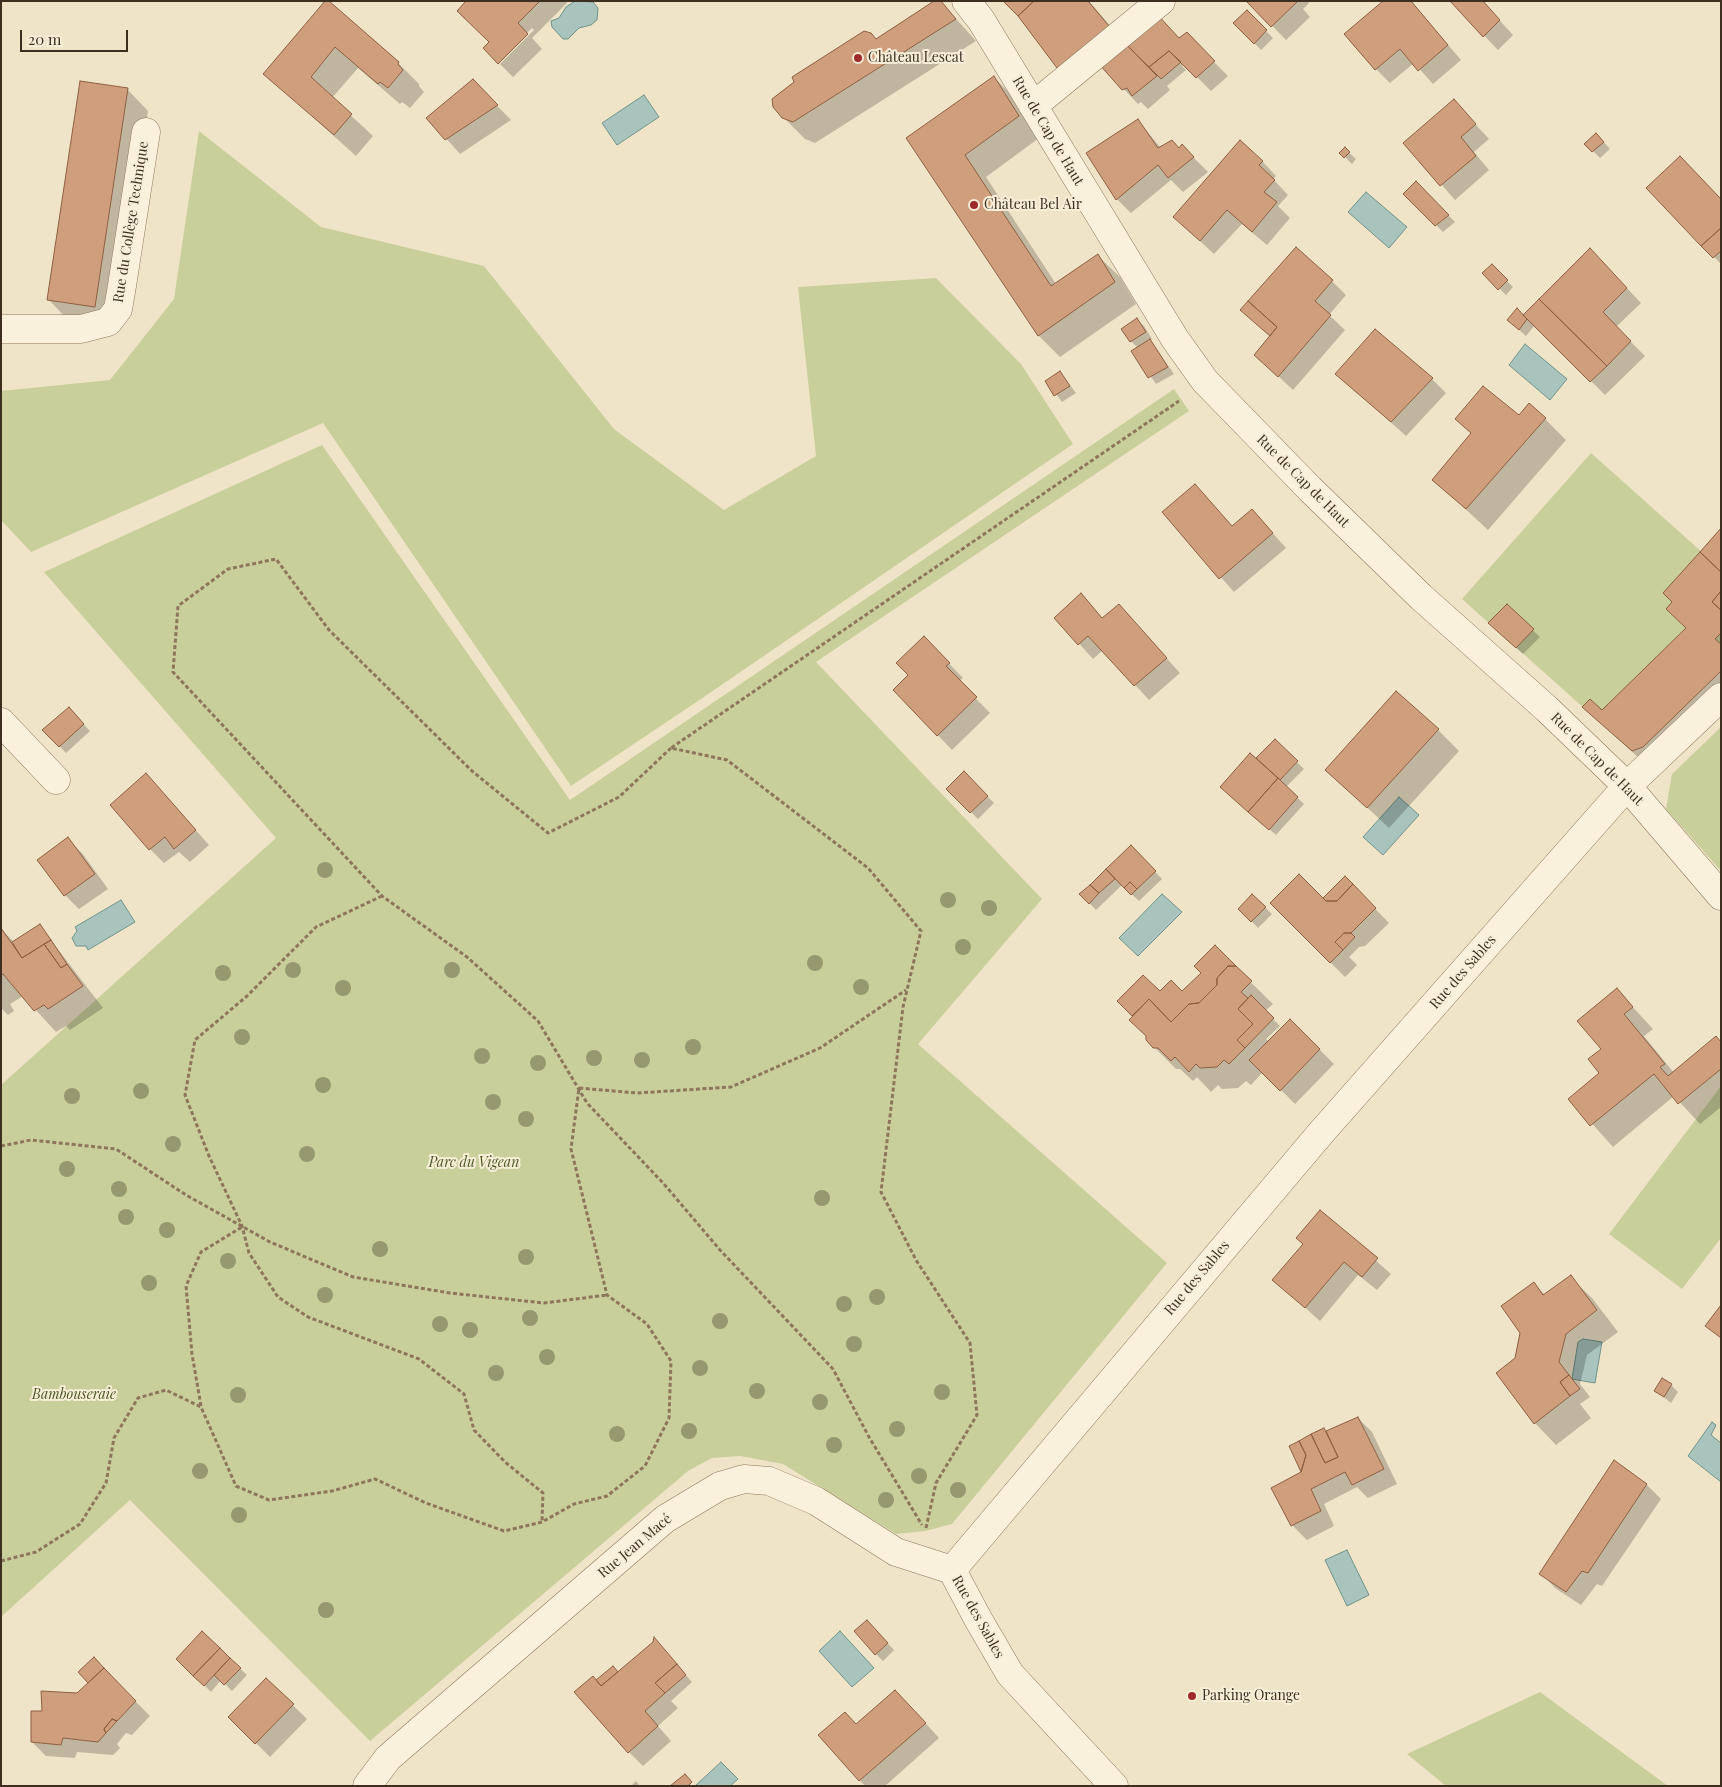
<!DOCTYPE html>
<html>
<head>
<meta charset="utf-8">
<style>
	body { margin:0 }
	#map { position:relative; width:1722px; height:1787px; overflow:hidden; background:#f0e4c8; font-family:"Playfair Display",serif }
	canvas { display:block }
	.frame { position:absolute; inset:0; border:2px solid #3d2e20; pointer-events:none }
	.scale { position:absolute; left:20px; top:30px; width:108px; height:22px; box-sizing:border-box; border:2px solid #3d2e20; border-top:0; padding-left:6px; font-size:15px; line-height:18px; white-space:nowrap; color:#3d2e20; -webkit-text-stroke:4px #f7eed8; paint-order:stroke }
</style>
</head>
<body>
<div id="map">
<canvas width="1722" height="1787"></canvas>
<div class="frame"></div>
<div class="scale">20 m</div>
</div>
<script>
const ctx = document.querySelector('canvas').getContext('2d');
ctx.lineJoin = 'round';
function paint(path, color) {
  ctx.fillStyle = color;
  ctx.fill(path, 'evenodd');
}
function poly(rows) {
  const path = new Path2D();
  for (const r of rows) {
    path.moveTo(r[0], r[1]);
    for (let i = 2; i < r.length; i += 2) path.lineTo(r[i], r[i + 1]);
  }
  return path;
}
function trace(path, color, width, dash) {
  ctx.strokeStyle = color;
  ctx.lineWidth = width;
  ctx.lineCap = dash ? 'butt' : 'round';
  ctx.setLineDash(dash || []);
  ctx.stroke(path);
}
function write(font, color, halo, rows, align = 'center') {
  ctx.font = font + ' "Playfair Display",serif';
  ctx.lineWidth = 4;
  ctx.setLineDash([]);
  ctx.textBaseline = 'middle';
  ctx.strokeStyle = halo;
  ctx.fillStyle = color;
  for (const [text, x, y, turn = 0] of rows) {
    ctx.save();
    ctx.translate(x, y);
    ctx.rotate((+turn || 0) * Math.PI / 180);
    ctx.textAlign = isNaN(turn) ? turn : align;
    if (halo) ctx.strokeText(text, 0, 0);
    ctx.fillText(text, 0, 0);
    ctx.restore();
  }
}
paint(poly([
	[199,131,321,227,484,266,614,429,724,510,816,456,798,287,936,278,1021,364,1073,444,701,699,571,786,323,423,31,552,1,520,1,391,110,380,174,299],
	[1174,389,1189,411,816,662,1042,899,918,1044,1167,1263,952,1524,925,1531,896,1534,783,1464,740,1456,712,1458,688,1471,370,1741,130,1500,1,1617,1,1085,276,838,44,572,322,445,570,800],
	[1591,453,1721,569,1721,671,1643,747,1632,751,1462,599],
	[1721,727,1721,871,1666,809,1672,774],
	[1721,1086,1721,1238,1682,1289,1609,1234],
	[1540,1692,1668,1786,1446,1786,1407,1754]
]), '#c9cf9b');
const water = poly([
	[575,1,593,2,598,8,597,20,591,25,579,28,568,39,563,39,552,27,551,21,559,18,566,7,575,1],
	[644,95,659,117,617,145,602,123,644,95],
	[1366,192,1407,227,1389,248,1348,212,1366,192],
	[1525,344,1567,379,1550,400,1509,365,1525,344],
	[1399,797,1419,815,1383,855,1363,837,1399,797],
	[1162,894,1182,912,1138,956,1119,938,1162,894],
	[121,900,135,922,88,950,86,946,76,946,72,938,77,931,75,927,121,900],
	[1583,1339,1602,1342,1595,1383,1572,1379,1578,1342,1583,1339],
	[1712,1422,1716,1425,1711,1435,1721,1443,1721,1482,1688,1456,1712,1422],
	[1347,1550,1369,1595,1347,1606,1325,1560,1347,1550],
	[840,1631,874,1668,852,1687,819,1651,840,1631],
	[721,1762,738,1779,730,1786,695,1786,721,1762]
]);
paint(water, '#a9c4bc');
trace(water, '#6f938a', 1);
paint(poly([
	[327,1,398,63,419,84,419,86,424,92,410,108,402,102,400,104,358,68,332,98,373,136,356,156,265,74],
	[468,1,566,1,567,3,532,38,542,49,513,77,500,64,534,30,532,28,498,62],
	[940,1,976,41,815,143,805,139,783,117,877,40],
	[1005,1,1089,1,1124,42,1179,39,1186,34,1228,76,1211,91,1184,64,1182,66,1186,70,1167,86,1170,90,1148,109,1141,102,1138,104,1099,63,1019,15],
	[1248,1,1307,1,1309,3,1303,9,1310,17,1286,40],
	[1411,1,1461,60,1433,84,1414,63,1390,83,1376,69],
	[1451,1,1482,1,1513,35,1498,50],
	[1247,12,1273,38,1261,50,1235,23],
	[994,77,1015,99,1039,138,986,177,1056,284,1098,256,1120,277,1136,304,1060,357,1039,336,908,138],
	[473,81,511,120,460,154,428,118],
	[127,89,148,111,117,327,69,321,48,299],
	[1454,101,1489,139,1474,152,1489,170,1455,200,1405,143],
	[1138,121,1161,148,1179,149,1182,146,1208,172,1183,192,1171,180,1131,213,1117,199,1088,153],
	[1603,141,1610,149,1600,158,1586,144],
	[1345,149,1356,159,1352,164,1341,153],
	[1262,161,1276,176,1273,179,1288,195,1278,206,1290,218,1267,245,1242,224,1214,254,1174,217],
	[1416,183,1455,222,1443,232,1405,194],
	[1648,188,1721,200,1721,264],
	[1604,264,1641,303,1616,327,1645,356,1605,395,1535,325,1526,336,1515,326,1523,316],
	[1492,266,1513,287,1506,295,1484,273],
	[1332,281,1346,295,1329,315,1345,330,1293,390,1256,355],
	[1137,320,1144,326,1152,339,1150,340,1174,374,1156,384,1133,351,1138,348,1131,341],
	[1060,372,1076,393,1062,402,1046,381],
	[1337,374,1432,379,1446,393,1406,436],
	[1519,417,1545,419,1566,440,1488,530,1433,479,1472,434,1457,419],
	[1195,485,1233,527,1252,510,1286,548,1234,592,1164,513],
	[1721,530,1721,713,1654,772,1584,707,1602,712,1687,628],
	[1081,595,1103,619,1119,606,1180,673,1149,700,1103,650,1093,659,1056,618],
	[1507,606,1540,637,1523,654,1496,630],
	[924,638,963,678,959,681,990,713,952,750,895,690,910,675],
	[75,715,90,731,66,753,44,730],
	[1438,730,1459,751,1389,828,1327,770],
	[1275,741,1304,769,1286,787,1304,804,1276,835,1221,787,1261,764],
	[964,773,994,803,978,819,948,789],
	[146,774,209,845,190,862,179,852,164,863,150,849],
	[68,839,82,853,108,889,79,909,65,895],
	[1131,846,1162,879,1139,901,1122,885,1096,910,1081,894],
	[1345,878,1389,923,1365,946,1359,947,1349,957,1357,965,1345,977,1271,903,1323,899],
	[1252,895,1272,914,1258,928,1240,909],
	[40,926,103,1008,70,1030,66,1026,56,1032,23,996,10,1004,14,1011,8,1015,1,1008,1,929,14,942],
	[1235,967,1273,1004,1265,1011,1280,1026,1266,1039,1269,1042,1290,1020,1334,1064,1295,1104,1263,1072,1251,1085,1246,1081,1238,1088,1222,1089,1218,1085,1211,1092,1197,1077,1193,1081,1180,1069,1176,1069,1154,1047,1134,1016,1119,1001,1160,993,1182,993],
	[1617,990,1653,1029,1644,1036,1674,1073,1721,1043,1721,1107,1700,1124,1674,1096,1613,1147,1570,1099,1601,1073,1602,1049],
	[1320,1211,1391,1274,1377,1290,1358,1275,1320,1321,1274,1280,1304,1244],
	[1570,1277,1592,1298,1618,1332,1587,1355,1580,1384,1590,1397,1580,1404,1591,1418,1556,1445,1535,1423,1517,1359,1534,1284,1545,1295],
	[1671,1385,1678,1392,1671,1403,1656,1391],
	[1358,1418,1372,1432,1397,1484,1368,1498,1357,1487,1324,1504,1334,1526,1307,1540,1292,1525,1273,1488,1303,1473,1324,1429,1327,1432],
	[1647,1485,1661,1499,1602,1586,1597,1584,1581,1605,1555,1588,1541,1573],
	[873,1628,894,1650,883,1661,876,1654],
	[202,1633,247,1675,232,1691,221,1680,211,1692,178,1659],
	[655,1640,692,1682,671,1701,678,1708,658,1726,671,1741,643,1766,629,1752,618,1673,654,1643],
	[110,1676,150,1716,132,1735,126,1733,117,1744,120,1748,113,1755,77,1752,75,1758,46,1756,32,1742,77,1695],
	[266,1679,307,1719,270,1757,230,1717],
	[910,1706,939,1738,885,1786,865,1786,820,1736],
	[636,1781,640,1786,631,1786]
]), '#0003');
const building = poly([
	[325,1,329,1,399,62,398,64,403,70,388,88,380,82,378,84,335,47,311,77,352,114,334,135,263,74,325,1],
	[466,1,540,1,518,23,528,34,498,64,483,48,489,42,457,11,466,1],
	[934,1,941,1,956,19,793,122,782,118,773,107,772,99,794,82,792,77,864,31,871,33,876,39,934,1],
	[1003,1,1034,1,1018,16,1003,1],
	[1034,1,1088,1,1109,26,1060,72,1018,16,1034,1],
	[1246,1,1296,1,1297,2,1271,27,1246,1],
	[1383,1,1411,1,1448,45,1418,71,1400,49,1375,70,1344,34,1383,1],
	[1450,1,1483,1,1500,20,1483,37,1450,1],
	[1247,10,1267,30,1254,44,1233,23,1247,10],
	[1155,12,1179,38,1187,32,1215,61,1196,78,1169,51,1149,67,1123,41,1155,12],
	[1123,41,1157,76,1132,96,1127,88,1122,90,1098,63,1123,41],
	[1169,51,1181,62,1161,79,1149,67,1169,51],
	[994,76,1019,116,965,155,1051,286,1098,254,1115,282,1038,336,906,138,994,76],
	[473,79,498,105,445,140,426,118,473,79],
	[80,81,128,88,95,307,47,300,80,81],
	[1454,99,1476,124,1461,137,1476,156,1440,186,1403,143,1454,99],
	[1138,119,1158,148,1172,140,1179,148,1182,144,1194,157,1168,178,1158,165,1116,200,1086,153,1138,119],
	[1596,133,1604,142,1592,152,1584,144,1596,133],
	[1240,140,1263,161,1259,165,1275,180,1264,192,1277,202,1252,232,1227,210,1200,241,1173,217,1240,140],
	[1345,147,1350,152,1344,158,1339,153,1345,147],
	[1680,156,1721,199,1721,228,1701,246,1646,188,1680,156],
	[1416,181,1449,215,1435,226,1403,194,1416,181],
	[1721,228,1721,251,1713,258,1701,246,1721,228],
	[1296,247,1333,280,1315,301,1331,315,1278,377,1254,355,1277,327,1248,301,1296,247],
	[1590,248,1627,288,1603,312,1631,341,1607,366,1539,299,1590,248],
	[1492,264,1508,280,1498,290,1482,273,1492,264],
	[1539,299,1607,366,1590,382,1523,315,1539,299],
	[1248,301,1277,327,1270,336,1240,310,1248,301],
	[1517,308,1527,319,1519,330,1507,320,1517,308],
	[1137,318,1146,332,1130,342,1121,329,1137,318],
	[1375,329,1433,378,1391,422,1335,374,1375,329],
	[1150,339,1168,367,1148,378,1131,351,1150,339],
	[1060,371,1070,386,1054,396,1045,381,1060,371],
	[1483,386,1519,415,1529,403,1546,418,1466,509,1432,480,1471,433,1455,419,1483,386],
	[1195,484,1232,526,1252,509,1273,533,1219,579,1162,512,1195,484],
	[1721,528,1721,572,1700,552,1721,528],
	[1700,552,1721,572,1721,591,1712,602,1721,610,1721,633,1715,639,1721,644,1721,671,1643,747,1632,751,1582,707,1590,699,1602,710,1686,628,1666,609,1672,602,1663,593,1700,552],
	[1721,591,1721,610,1712,602,1721,591],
	[1081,593,1102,618,1119,604,1167,658,1134,686,1088,636,1078,645,1054,618,1081,593],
	[1507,604,1534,629,1516,648,1488,623,1507,604],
	[924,636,950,663,946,666,977,697,937,736,893,690,908,675,896,663,924,636],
	[1396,691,1439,729,1367,808,1325,770,1396,691],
	[69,707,84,724,59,747,42,730,69,707],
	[1275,739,1298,761,1280,780,1256,758,1275,739],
	[1250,753,1278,778,1248,812,1220,787,1250,753],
	[964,771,988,796,970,813,946,789,964,771],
	[146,773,196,830,174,849,165,837,149,850,110,805,146,773],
	[1278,778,1298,797,1269,830,1248,812,1278,778],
	[68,837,95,874,64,896,37,860,68,837],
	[1131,845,1156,871,1137,889,1130,882,1124,888,1106,869,1131,845],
	[1106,869,1115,879,1099,893,1090,885,1106,869],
	[1299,874,1326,901,1337,901,1353,884,1376,908,1351,933,1344,933,1335,942,1343,950,1330,963,1270,903,1299,874],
	[1345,876,1353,884,1337,901,1326,901,1323,898,1345,876],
	[1130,882,1137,889,1131,895,1124,888,1130,882],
	[1090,885,1099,893,1089,904,1079,894,1090,885],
	[1252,894,1266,907,1251,922,1238,909,1252,894],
	[40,924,51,940,22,958,12,942,40,924],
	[1,928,22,958,44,944,61,968,67,964,83,986,48,1009,44,1005,34,1011,3,974,1,975,1,928],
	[1344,933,1351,933,1355,937,1343,950,1335,942,1344,933],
	[51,940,67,964,61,968,44,944,51,940],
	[1215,945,1236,966,1228,966,1217,978,1217,985,1199,1003,1189,1004,1171,1022,1149,999,1132,1016,1117,1001,1143,975,1160,991,1171,980,1182,991,1201,973,1194,966,1215,945],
	[1228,966,1236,966,1252,981,1241,992,1248,998,1238,1009,1253,1024,1237,1040,1245,1048,1229,1064,1224,1060,1217,1067,1200,1068,1196,1064,1189,1072,1175,1057,1171,1061,1158,1048,1153,1048,1146,1040,1146,1036,1129,1020,1149,999,1171,1022,1189,1004,1199,1003,1217,985,1217,978,1228,966],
	[1617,988,1633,1007,1624,1014,1665,1064,1660,1067,1668,1076,1716,1036,1721,1042,1721,1069,1678,1104,1654,1074,1590,1126,1568,1099,1599,1073,1588,1059,1601,1049,1577,1021,1617,988],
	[1251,995,1274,1018,1245,1048,1237,1040,1253,1024,1238,1009,1251,995],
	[1290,1019,1320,1049,1280,1091,1249,1060,1290,1019],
	[1320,1210,1378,1258,1362,1277,1344,1262,1305,1308,1272,1280,1303,1244,1296,1238,1320,1210],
	[1571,1275,1597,1310,1566,1334,1559,1362,1569,1375,1560,1382,1570,1396,1534,1424,1496,1373,1515,1358,1520,1333,1501,1306,1534,1282,1543,1295,1571,1275],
	[1721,1305,1721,1338,1705,1326,1721,1305],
	[1569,1375,1580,1389,1570,1396,1560,1382,1569,1375],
	[1662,1378,1672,1384,1664,1397,1654,1391,1662,1378],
	[1358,1417,1384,1469,1352,1485,1345,1472,1311,1489,1321,1511,1291,1526,1271,1488,1301,1472,1306,1455,1299,1441,1311,1434,1325,1463,1338,1457,1326,1431,1358,1417],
	[1324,1428,1338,1457,1325,1463,1311,1434,1324,1428],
	[1299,1441,1306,1455,1301,1472,1289,1446,1299,1441],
	[1614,1460,1647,1484,1588,1573,1582,1571,1566,1592,1539,1574,1614,1460],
	[867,1620,888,1643,875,1655,854,1631,867,1620],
	[202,1631,220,1648,193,1676,176,1659,202,1631],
	[654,1637,677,1664,655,1683,665,1693,645,1711,658,1726,628,1753,574,1692,593,1676,601,1686,653,1642,654,1637],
	[220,1648,230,1658,204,1686,193,1676,220,1648],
	[94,1657,104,1668,88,1683,78,1672,94,1657],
	[230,1658,241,1668,224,1685,214,1675,230,1658],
	[677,1664,686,1675,665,1693,655,1683,677,1664],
	[613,1666,618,1672,601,1686,596,1680,613,1666],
	[104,1668,136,1701,117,1721,112,1719,104,1729,106,1733,98,1742,63,1738,61,1745,31,1742,31,1711,42,1711,41,1691,77,1693,104,1668],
	[266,1678,294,1704,255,1744,228,1717,266,1678],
	[895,1690,926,1723,859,1781,818,1735,845,1712,856,1724,895,1690],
	[112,1719,117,1721,106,1733,104,1729,112,1719],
	[685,1774,692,1782,688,1786,670,1786,685,1774]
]);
paint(building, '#cf9f7d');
trace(building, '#8d5f41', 1);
const minor = poly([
	[966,1,981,20,1175,339,1205,381,1310,489,1421,597,1547,709,1627,786,1721,896],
	[1033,106,1161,1],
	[1,329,81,329,108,322,118,309,121,292,146,132],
	[1,722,56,780],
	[952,1570,1320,1134,1627,786,1721,697],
	[952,1570,978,1619,1010,1674,1114,1786],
	[367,1786,388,1758,665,1519,720,1486,744,1479,769,1481,816,1501,896,1552,952,1570]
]);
trace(minor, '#8d765c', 29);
trace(poly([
	[671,748,619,797,548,833,472,771,329,630,276,559,228,569,178,606,173,672,382,896,467,957,538,1021,587,1103,664,1184,720,1250,833,1369,869,1437,922,1525],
	[382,896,316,927,247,996,195,1040,185,1095,209,1156,242,1226,249,1253,278,1297,308,1317,419,1359,464,1394,474,1430,505,1462,543,1493,542,1521],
	[1,1146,31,1140,116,1149,186,1195,270,1242,353,1277,450,1293,544,1303,607,1295],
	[201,1406,192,1354,186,1286,201,1252,242,1227],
	[926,1528,936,1483,977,1415,970,1343,916,1260,881,1192,903,1007,921,931,868,868,727,760,671,748,1179,401],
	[1,1561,36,1552,80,1524,106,1483,114,1438,138,1398,166,1390,201,1407,236,1486,269,1500,332,1491,375,1479,426,1503,504,1531,542,1522,574,1504,607,1496,645,1466,669,1418,671,1361,647,1324,607,1295,571,1149,579,1088,637,1093,731,1087,820,1048,906,990]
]), '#8d765c', 3, [4, 2.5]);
trace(minor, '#faf1dc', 28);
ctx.fillStyle = '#96986f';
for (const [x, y] of [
	[325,870],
	[948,900],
	[989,908],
	[963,947],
	[815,963],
	[293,970],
	[452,970],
	[223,973],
	[861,987],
	[343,988],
	[242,1037],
	[693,1047],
	[482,1056],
	[594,1058],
	[642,1060],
	[538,1063],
	[323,1085],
	[141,1091],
	[72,1096],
	[493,1102],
	[526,1119],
	[173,1144],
	[307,1154],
	[67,1169],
	[119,1189],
	[822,1198],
	[126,1217],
	[167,1230],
	[380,1249],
	[526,1257],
	[228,1261],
	[149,1283],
	[325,1295],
	[877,1297],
	[844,1304],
	[530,1318],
	[720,1321],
	[440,1324],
	[470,1330],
	[854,1344],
	[547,1357],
	[700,1368],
	[496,1373],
	[757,1391],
	[942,1392],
	[238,1395],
	[820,1402],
	[897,1429],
	[689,1431],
	[617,1434],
	[834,1445],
	[200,1471],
	[919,1476],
	[958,1490],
	[886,1500],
	[239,1515],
	[326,1610]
]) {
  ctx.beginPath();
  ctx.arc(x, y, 8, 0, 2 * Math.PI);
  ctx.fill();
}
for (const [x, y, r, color] of [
	[858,58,5,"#9e2a2b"],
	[974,205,5,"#9e2a2b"],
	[1192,1696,5,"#9e2a2b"]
]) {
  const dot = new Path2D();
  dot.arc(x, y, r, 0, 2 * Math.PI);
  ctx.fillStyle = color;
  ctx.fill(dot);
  trace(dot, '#f7eed8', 2);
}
write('14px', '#3d2e20', '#f7eed8', [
	["Château Lescat",868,58],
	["Château Bel Air",984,205],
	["Parking Orange",1202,1696]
], 'left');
write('14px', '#3d2e20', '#f7eed8', [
	["Rue de Cap de Haut",1048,131,59],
	["Rue du Collège Technique",131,222,-81],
	["Rue de Cap de Haut",1303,481,45],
	["Rue de Cap de Haut",1597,759,45],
	["Rue des Sables",1463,972,-49],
	["Rue des Sables",1197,1278,-50],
	["Rue Jean Macé",635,1546,-40],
	["Rue des Sables",978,1617,61]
]);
write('italic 14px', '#4d5a26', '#f7eed8', [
	["Parc du Vigean",474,1163],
	["Bambouseraie",74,1395]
]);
</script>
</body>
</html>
